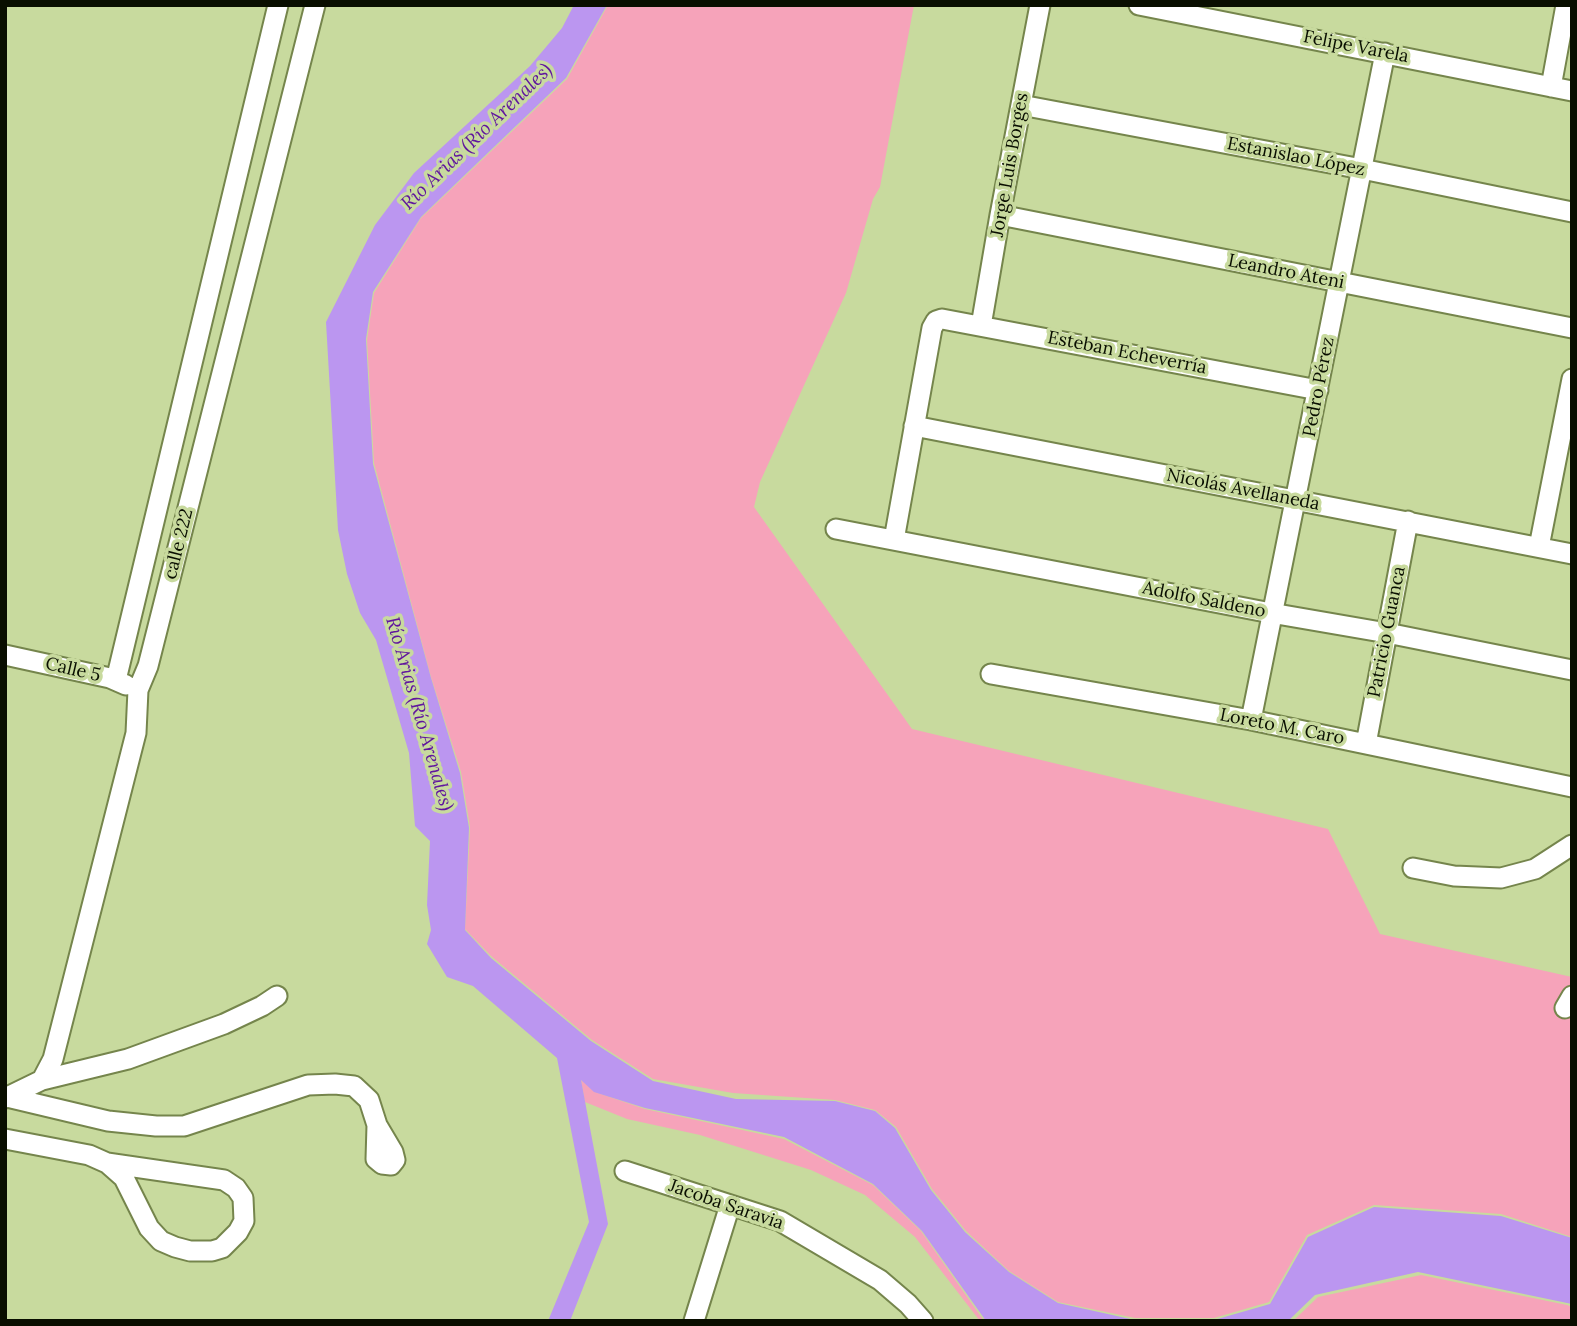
<!DOCTYPE html>
<html>
<head>
<meta charset="utf-8">
<style>
	body { margin:0 }
	#map { position:relative; width:1577px; height:1326px; overflow:hidden; background:#c8da9e; font-family:Lora,serif }
	canvas { display:block }
	.frame { position:absolute; inset:0; border:7px solid #090e00; pointer-events:none }
</style>
</head>
<body>
<div id="map">
<canvas width="1577" height="1326"></canvas>
<div class="frame"></div>
</div>
<script>
const ctx = document.querySelector('canvas').getContext('2d');
ctx.lineJoin = 'round';
function paint(path, color) {
  ctx.fillStyle = color;
  ctx.fill(path, 'evenodd');
}
function poly(rows) {
  const path = new Path2D();
  for (const r of rows) {
    path.moveTo(r[0], r[1]);
    for (let i = 2; i < r.length; i += 2) path.lineTo(r[i], r[i + 1]);
  }
  return path;
}
function trace(path, color, width, dash) {
  ctx.strokeStyle = color;
  ctx.lineWidth = width;
  ctx.lineCap = dash ? 'butt' : 'round';
  ctx.setLineDash(dash || []);
  ctx.stroke(path);
}
function write(font, color, halo, rows, align = 'center') {
  ctx.font = font + ' Lora,serif';
  ctx.lineWidth = 7;
  ctx.setLineDash([]);
  ctx.textBaseline = 'middle';
  ctx.strokeStyle = halo;
  ctx.fillStyle = color;
  for (const [text, x, y, turn = 0] of rows) {
    ctx.save();
    ctx.translate(x, y);
    ctx.rotate((+turn || 0) * Math.PI / 180);
    ctx.textAlign = isNaN(turn) ? turn : align;
    if (halo) ctx.strokeText(text, 0, 0);
    ctx.fillText(text, 0, 0);
    ctx.restore();
  }
}
paint(poly([
	[608,5,914,5,880,187,873,199,846,293,760,482,754,507,912,729,1328,829,1380,934,1572,977,1572,1237,1501,1214,1374,1205,1307,1235,1269,1302,1214,1318,1135,1318,1058,1302,1009,1271,966,1231,932,1189,896,1127,875,1110,835,1100,733,1093,653,1079,592,1040,491,956,465,929,470,827,461,772,431,677,374,463,367,340,374,293,421,218,567,79],
	[581,1080,595,1092,645,1109,784,1139,873,1185,921,1231,984,1321,980,1321,915,1237,865,1195,811,1170,700,1135,627,1119,585,1102],
	[1421,1275,1567,1305,1572,1307,1572,1321,1293,1321,1318,1297]
]), '#f6a3ba');
paint(poly([
	[574,5,607,5,566,78,421,217,373,292,366,339,373,464,431,678,460,773,469,828,465,930,491,958,591,1041,653,1081,736,1099,835,1101,875,1111,895,1128,931,1190,965,1232,1009,1272,1058,1303,1135,1320,1214,1320,1270,1304,1308,1237,1374,1207,1501,1216,1572,1238,1572,1304,1418,1272,1315,1295,1288,1321,986,1321,922,1231,873,1184,784,1137,645,1108,594,1092,581,1080,608,1224,570,1321,548,1321,589,1222,557,1058,473,986,447,977,427,944,431,930,427,905,430,841,415,826,409,753,376,640,360,613,347,574,338,530,326,322,375,225,414,173,530,66,562,28]
]), '#bb96f0');
const minor = poly([
	[1139,5,1572,91],
	[1551,87,1566,5],
	[1021,105,1362,169,1572,212],
	[1000,215,1572,328],
	[981,326,1000,215,1040,5],
	[914,426,1572,554],
	[836,529,1271,613,1387,633,1572,670],
	[894,540,932,328,936,321,942,319,1318,390],
	[1539,547,1572,379],
	[5,655,110,678,126,685],
	[991,674,1251,720,1572,787],
	[116,680,278,5],
	[1251,720,1385,53],
	[1366,744,1408,521],
	[1413,868,1454,876,1501,878,1535,869,1572,845],
	[1565,1008,1572,996],
	[42,1080,53,1059,136,733,138,690,148,666,315,5],
	[7,1097,108,1121,156,1126,184,1126,308,1085,335,1084,354,1086,369,1100,377,1125,376,1159,382,1164,391,1165,395,1160,393,1152,377,1125],
	[5,1098,42,1080,128,1059,224,1024,262,1006,277,996],
	[5,1139,89,1155,107,1163,124,1178,149,1228,161,1241,175,1247,190,1251,212,1251,222,1248,238,1232,244,1221,243,1198,236,1188,224,1180,107,1163],
	[625,1171,780,1221,880,1280,908,1304,923,1321],
	[694,1321,730,1205]
]);
trace(minor, '#75854c', 23);
trace(minor, '#fff', 19);
write('18px', '#090e00', '#c8da9e', [
	["Felipe Varela",1356,47,11],
	["Estanislao López",1296,157,11],
	["Jorge Luis Borges",1010,165,-80],
	["Leandro Ateni",1286,272,11],
	["Esteban Echeverría",1127,353,11],
	["Pedro Pérez",1319,387,-79],
	["Nicolás Avellaneda",1243,490,11],
	["calle 222",179,544,-76],
	["Adolfo Saldeno",1204,600,11],
	["Patricio Guanca",1387,632,-79],
	["Calle 5",73,670,13],
	["Loreto M. Caro",1282,727,11],
	["Jacoba Saravia",726,1205,19]
]);
write('italic 19px', '#60169e', '#c8da9e', [
	["Río Arias (Río Arenales)",477,137,-44],
	["Río Arias (Río Arenales)",419,714,74]
]);
</script>
</body>
</html>
